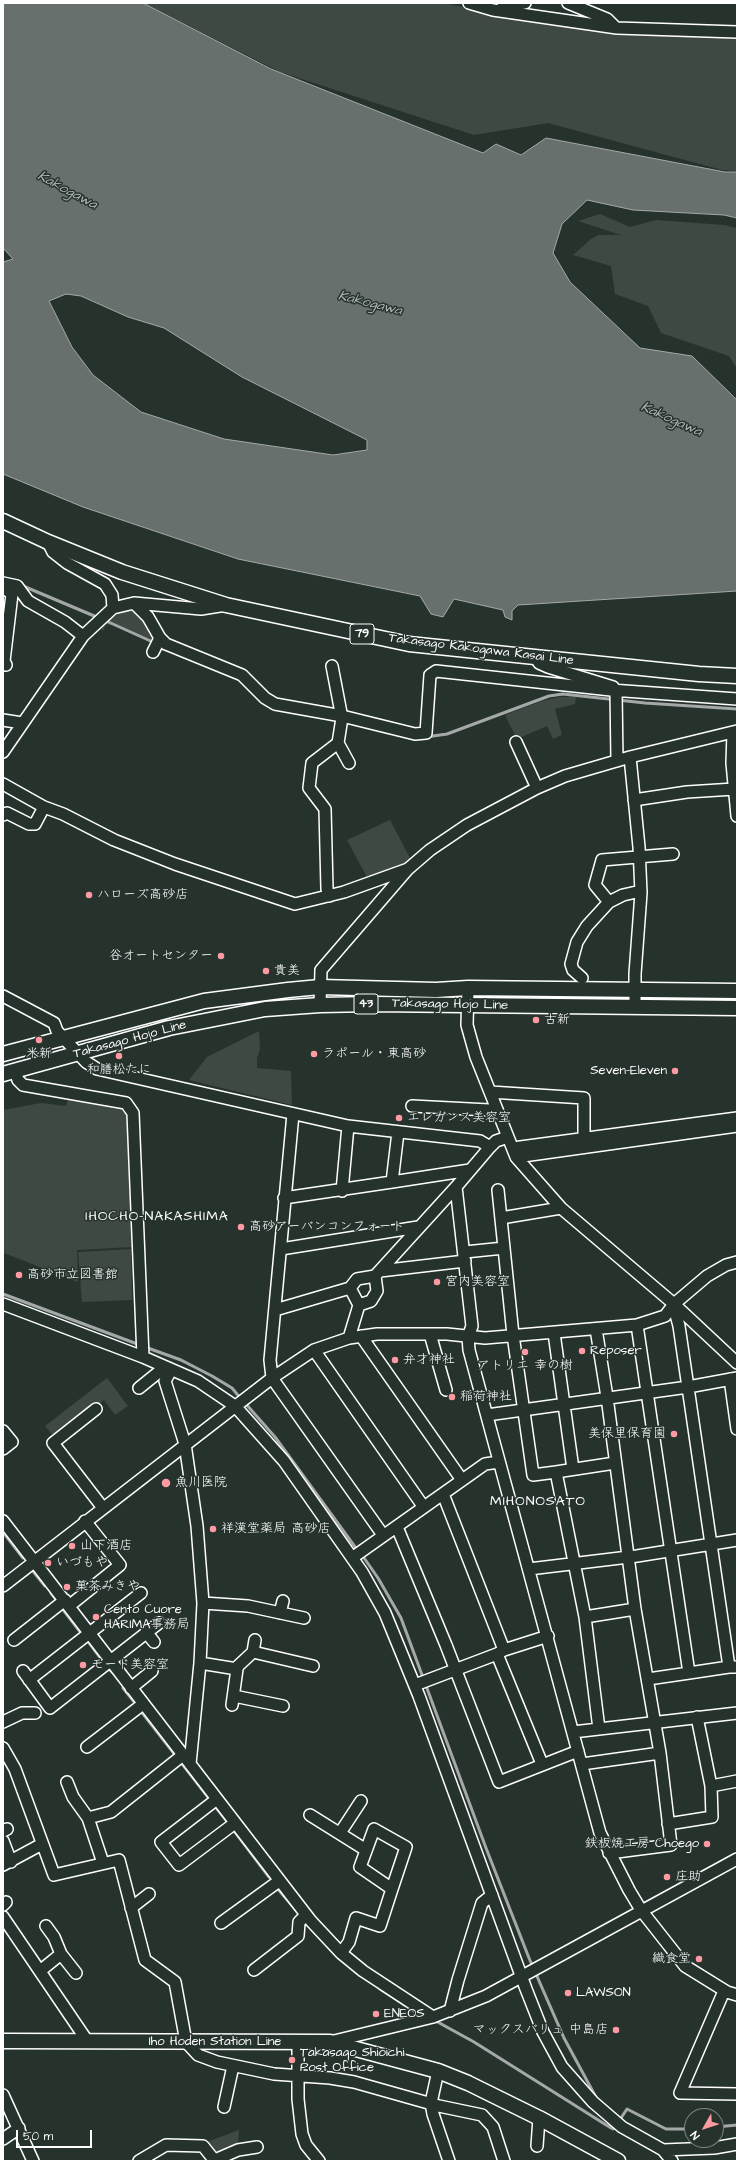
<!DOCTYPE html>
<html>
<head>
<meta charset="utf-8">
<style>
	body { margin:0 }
	#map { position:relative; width:740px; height:2164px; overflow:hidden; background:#26332d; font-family:"Architects Daughter",sans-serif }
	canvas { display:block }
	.frame { position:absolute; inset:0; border:4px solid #fff; pointer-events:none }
	.north { position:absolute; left:684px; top:2108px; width:40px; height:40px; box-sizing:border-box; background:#26332d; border:1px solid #7d8581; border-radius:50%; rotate:231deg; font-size:11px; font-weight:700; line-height:16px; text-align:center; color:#fff }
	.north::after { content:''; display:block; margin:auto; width:14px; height:18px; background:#ff9aa2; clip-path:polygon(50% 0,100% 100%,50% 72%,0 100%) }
	.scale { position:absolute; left:16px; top:2130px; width:76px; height:18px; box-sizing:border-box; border:2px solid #fff; border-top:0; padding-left:5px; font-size:12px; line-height:14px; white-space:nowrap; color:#fff; -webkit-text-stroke:3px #26332d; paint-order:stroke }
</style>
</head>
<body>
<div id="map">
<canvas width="740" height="2164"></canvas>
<div class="frame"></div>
<div class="north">N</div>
<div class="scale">50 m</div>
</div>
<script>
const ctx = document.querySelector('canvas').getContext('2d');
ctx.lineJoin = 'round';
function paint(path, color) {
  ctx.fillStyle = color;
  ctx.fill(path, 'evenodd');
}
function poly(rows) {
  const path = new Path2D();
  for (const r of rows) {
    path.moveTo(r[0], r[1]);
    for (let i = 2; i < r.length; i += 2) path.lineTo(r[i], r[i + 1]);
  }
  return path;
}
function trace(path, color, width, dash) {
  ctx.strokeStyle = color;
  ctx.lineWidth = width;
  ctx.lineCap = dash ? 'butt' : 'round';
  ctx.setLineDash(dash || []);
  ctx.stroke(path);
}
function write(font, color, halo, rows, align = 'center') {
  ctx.font = font + ' "Architects Daughter","Klee One",sans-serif';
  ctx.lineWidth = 3;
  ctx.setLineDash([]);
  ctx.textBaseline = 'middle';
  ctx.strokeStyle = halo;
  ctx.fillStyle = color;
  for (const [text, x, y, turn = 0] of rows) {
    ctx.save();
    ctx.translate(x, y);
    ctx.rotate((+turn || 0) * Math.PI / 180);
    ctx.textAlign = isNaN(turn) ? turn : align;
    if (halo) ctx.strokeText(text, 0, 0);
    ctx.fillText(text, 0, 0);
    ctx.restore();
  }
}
paint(poly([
	[144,3,445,3,507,17,568,27,623,32,737,35,737,171,722,170,548,123,474,135,280,72],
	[600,214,630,227,656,220,724,225,737,228,737,369,729,356,661,333,648,306,615,294,611,266,573,255,591,239,599,235,621,235,578,221],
	[128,610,141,614,154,632,154,641,113,623,110,625,106,624,103,631,99,626,122,611],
	[560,697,576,697,575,704,555,709,562,735,553,739,547,726,517,739,505,715,542,701],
	[390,820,411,860,405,866,369,881,347,840],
	[259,1031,260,1049,257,1058,257,1068,291,1071,292,1105,189,1080,207,1057],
	[68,1099,121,1107,130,1117,132,1247,77,1250,78,1282,4,1253,3,1247,3,1110,41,1103,66,1106],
	[131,1249,132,1300,82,1302,78,1252],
	[107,1378,128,1406,115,1415,104,1400,54,1437,45,1426],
	[239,2130,238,2146,218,2154,207,2142]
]), '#3e4944');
const water = poly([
	[3,3,143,3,271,69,483,153,496,144,521,155,546,138,725,172,737,172,737,218,724,215,633,210,587,200,562,224,553,253,570,282,640,348,692,356,737,400,737,591,518,605,512,611,512,620,505,617,503,610,454,599,443,617,431,614,420,596,238,559,83,507,3,474,3,262,13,259,3,248,3,3],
	[66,294,81,296,128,317,164,328,242,377,367,440,367,450,333,455,224,439,141,412,93,375,72,347,49,301,66,294]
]);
paint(water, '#67706c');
trace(water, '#a4a9a7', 1);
trace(poly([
	[23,586,99,618],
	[104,620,155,643],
	[426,737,447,734,549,696,563,694,645,703,737,709],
	[3,1294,140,1345],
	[145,1347,181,1360,212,1376,232,1388,241,1399],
	[245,1403,275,1437,358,1551],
	[3,1532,23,1558],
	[362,1555,378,1578,401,1618,486,1848,529,1958,564,2038,598,2101],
	[32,1570,45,1586],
	[51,1593,58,1602],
	[61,1607,81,1633],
	[87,1640,102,1660],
	[108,1668,112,1672],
	[123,1688,135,1703],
	[140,1710,229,1824],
	[232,1828,269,1877],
	[277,1888,295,1909],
	[380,1989,414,2011],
	[434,2020,474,2042,611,2128],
	[619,2121,627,2109,666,2129,692,2129],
	[609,2122,613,2129],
	[716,2127,737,2125]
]), '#a4a9a7', 3);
const minor = poly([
	[469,3,493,10,617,28,737,32],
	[568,3,607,19,615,27],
	[502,8,525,3],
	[48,542,53,552,67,563,105,584,112,595,113,608],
	[3,583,17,586,28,601,65,622,83,636],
	[3,587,12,594,4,661,6,665],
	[134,603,148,617,160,638,153,652],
	[160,638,166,644,242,675,265,698,275,704,342,716,415,734,426,733,430,675,436,671,611,690,737,699],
	[536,658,539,663,548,667,613,687,616,691,617,761],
	[332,666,342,718,338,743,349,763],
	[3,720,22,723],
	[733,732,732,763,737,816],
	[516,742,537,788],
	[3,752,83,636,113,608,134,603,201,609,226,605],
	[630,757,639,847,641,893,635,974,635,1007],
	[3,784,44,807,63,814,114,840,175,864,295,904,344,892,408,869],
	[634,800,687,792,734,789],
	[3,815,7,813,29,824,35,824,44,807],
	[329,896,327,889,325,809,309,788,312,763,338,743],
	[609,902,595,885,602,860,673,854],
	[582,978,573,970,571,964,577,942,587,926,609,902,623,895,641,891],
	[468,988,467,1025,476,1057,516,1157,561,1208,674,1304,737,1363],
	[3,996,54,1023,57,1031,86,1062,97,1069,348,1126,480,1141,490,1147],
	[320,1005,321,970,408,869,430,850,467,825,537,788,565,776,630,757,737,731],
	[15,1071,18,1080,23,1085,126,1103,133,1113,143,1357],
	[490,1092,584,1098,584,1139],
	[412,1106,489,1110,496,1108],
	[293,1114,270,1360,272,1378,383,1535],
	[513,1148,737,1118],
	[516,1157,737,1126],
	[392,1182,470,1170],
	[456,1187,472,1326,468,1337,469,1350,600,1833,629,1890,641,1910,685,1966,727,1992,737,1995],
	[498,1190,513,1335,533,1475,556,1472],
	[342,1191,348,1126],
	[284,1198,392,1182,398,1132],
	[501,1218,561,1208],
	[281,1249,418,1227],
	[465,1252,504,1248],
	[380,1271,465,1261],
	[3,1304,143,1357,198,1381,235,1406,284,1461,362,1572,385,1613,419,1696,526,1989,543,2032,562,2067,593,2102,622,2127,663,2150,672,2161],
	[359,1305,350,1288,357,1279,375,1276],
	[674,1307,679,1326,729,1667,735,1667],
	[275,1310,350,1288],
	[637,1325,689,1673,729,1667],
	[596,1329,607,1397,635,1609,660,1753,671,1845,609,1853],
	[554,1333,573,1469],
	[430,1334,446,1390],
	[361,1336,462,1480],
	[349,1338,359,1305,371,1301,377,1291,375,1276,456,1187,490,1147,496,1141,508,1137],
	[314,1350,423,1506],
	[171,1370,165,1381,185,1444,197,1526,203,1603,200,1663,190,1764],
	[730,1379,737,1429],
	[139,1388,165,1367],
	[96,1409,53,1443,103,1508],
	[487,1415,688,1387,737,1378],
	[3,1431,12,1442,3,1449],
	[615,1463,556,1472,585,1617,635,1609],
	[443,1494,504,1650],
	[3,1521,311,1921,341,1953,363,1971,433,2017],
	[397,1527,446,1645,499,1782,578,1751],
	[352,1558,485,1464,499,1462],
	[529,1569,637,1556,737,1540],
	[3,1586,272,1378,314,1350,349,1338,377,1334,447,1334,485,1338,637,1325,665,1316,674,1304,707,1276,726,1265,737,1262],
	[203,1603,248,1606,304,1618],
	[69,1606,120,1565,85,1521],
	[280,1613,283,1601],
	[585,1617,599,1729],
	[146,1632,154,1642],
	[14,1640,65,1600],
	[253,1652,255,1640],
	[497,1654,542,1764],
	[200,1663,237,1669,238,1666,253,1652,313,1666],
	[23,1671,50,1708,159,1623],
	[648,1679,689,1673],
	[29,1680,141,1593],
	[415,1685,497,1654,504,1650,548,1636],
	[131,1688,152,1671],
	[234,1696,283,1706],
	[232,1705,237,1669],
	[3,1722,22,1713,35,1713],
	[573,1732,737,1713],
	[87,1747,143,1704],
	[3,1748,15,1769,54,1875,119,1860,145,1960,175,1982,186,2042,198,2055,217,2062,274,2074,330,2078,354,2082,439,2106,482,2115,493,2127,504,2161],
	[582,1764,660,1753],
	[67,1782,73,1797,88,1818,103,1863],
	[711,1786,737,1781],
	[217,1799,161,1842,179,1865,235,1823],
	[310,1815,366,1850],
	[88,1818,111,1812,183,1755],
	[668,1824,712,1817,711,1786,697,1717],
	[3,1831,7,1829],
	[340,1833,361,1801],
	[3,1841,11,1862],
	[3,1865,42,1844],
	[3,1905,6,1902],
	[131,1908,149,1894],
	[3,1917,88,2042],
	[221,1923,279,1881],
	[46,1926,54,1937,61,1954,76,1973],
	[341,1953,349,1942,356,1918,380,1926,392,1889,406,1847,374,1829,360,1867,392,1889],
	[254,1970,298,1936,299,1922,306,1915],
	[40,1971,61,1954],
	[724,1991,680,2093,737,2094],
	[450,2011,458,1980,482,1903,492,1895],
	[298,2042,298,2099,302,2134,306,2145,319,2161],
	[330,2042,433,2017,486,1996,737,1859],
	[438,2071,431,2103,433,2114,449,2161],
	[3,2095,33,2161],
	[224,2107,233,2066],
	[3,2139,19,2128],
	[537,2146,539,2118],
	[663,2150,714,2148,737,2144],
	[215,2160,238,2150,257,2147],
	[139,2161,166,2145,203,2146,215,2161]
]);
const major = poly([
	[3,521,48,542,122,572,226,605,409,644,699,674,737,676],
	[3,1054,204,1001,288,990,320,987,436,990,468,988,737,991],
	[3,1074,169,1028,265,1009,320,1005,373,1004,737,1008],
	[3,2041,330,2042,438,2071,468,2083,539,2118,618,2161]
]);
trace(minor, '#fff', 14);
trace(major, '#fff', 17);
trace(minor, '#26332d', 11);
trace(major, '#26332d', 14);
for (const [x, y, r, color] of [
	[89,895,4,"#ff9aa2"],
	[221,956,4,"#ff9aa2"],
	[266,971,4,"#ff9aa2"],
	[536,1020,4,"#ff9aa2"],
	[39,1040,4,"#ff9aa2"],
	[314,1054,4,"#ff9aa2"],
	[119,1056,4,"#ff9aa2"],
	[675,1071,4,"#ff9aa2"],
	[399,1118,4,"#ff9aa2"],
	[241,1227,4,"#ff9aa2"],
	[19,1275,4,"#ff9aa2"],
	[437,1282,4,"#ff9aa2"],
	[582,1351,4,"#ff9aa2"],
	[525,1352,4,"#ff9aa2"],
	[395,1360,4,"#ff9aa2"],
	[452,1397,4,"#ff9aa2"],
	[674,1434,4,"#ff9aa2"],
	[166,1483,5,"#ff9aa2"],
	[213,1529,4,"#ff9aa2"],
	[72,1546,4,"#ff9aa2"],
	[48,1563,4,"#ff9aa2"],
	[67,1587,4,"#ff9aa2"],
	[96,1617,4,"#ff9aa2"],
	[83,1665,4,"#ff9aa2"],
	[707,1844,4,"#ff9aa2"],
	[667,1877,4,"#ff9aa2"],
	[699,1959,4,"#ff9aa2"],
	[568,1993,4,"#ff9aa2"],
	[376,2014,4,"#ff9aa2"],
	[616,2030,4,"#ff9aa2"],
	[292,2060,4,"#ff9aa2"]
]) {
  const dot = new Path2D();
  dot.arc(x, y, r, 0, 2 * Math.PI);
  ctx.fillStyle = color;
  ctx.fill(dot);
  trace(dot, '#26332d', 1.5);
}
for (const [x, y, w] of [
	[362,634,24],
	[366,1004,24]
]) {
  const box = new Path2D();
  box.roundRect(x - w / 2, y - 10, w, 20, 3);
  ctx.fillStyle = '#26332d';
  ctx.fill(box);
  trace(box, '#fff', 1);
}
write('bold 12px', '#fff', null, [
	["79",362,634],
	["43",366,1004]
]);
write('13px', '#fff', '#26332d', [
	["Takasago Kakogawa Kasai Line",481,650,7],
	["Takasago Hojo Line",450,1005,1],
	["Takasago Hojo Line",130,1040,-15],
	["Iho Hoden Station Line",215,2042]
]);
write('13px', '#fff', '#26332d', [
	["ハローズ高砂店",97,895],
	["谷オートセンター",213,956,"right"],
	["貴美",274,971],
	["古新",544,1020],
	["米新",39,1054,"center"],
	["ラポール・東高砂",322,1054],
	["和膳松たに",119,1070,"center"],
	["Seven-Eleven",667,1071,"right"],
	["エレガンス美容室",407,1118],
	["高砂アーバンコンフォート",249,1227],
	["高砂市立図書館",27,1275],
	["宮内美容室",445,1282],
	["Reposer",590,1351],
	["弁才神社",403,1360],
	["アトリエ 幸の樹",525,1366,"center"],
	["稲荷神社",460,1397],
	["美保里保育園",666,1434,"right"],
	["魚川医院",175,1483],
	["祥漢堂薬局 高砂店",221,1529],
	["山下酒店",80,1546],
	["いづもや",56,1563],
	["菓茶みきや",75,1587],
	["Cento Cuore",104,1610],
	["HARIMA事務局",104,1625],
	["モード美容室",91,1665],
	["鉄板焼工房 Choego",699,1844,"right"],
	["庄助",675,1877],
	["織食堂",691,1959,"right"],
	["LAWSON",576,1993],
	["ENEOS",384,2014],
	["マックスバリュ 中島店",608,2030,"right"],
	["Takasago Shioichi",300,2053],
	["Post Office",300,2068]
], 'left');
write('italic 14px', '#b3b8b6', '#26332d', [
	["Kakogawa",67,191,28],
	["Kakogawa",370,304,14],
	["Kakogawa",671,420,24]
]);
ctx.letterSpacing = '1px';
write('14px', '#fff', '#26332d', [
	["IHOCHO-NAKASHIMA",157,1217],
	["MIHONOSATO",538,1502]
]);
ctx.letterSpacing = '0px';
</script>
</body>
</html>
